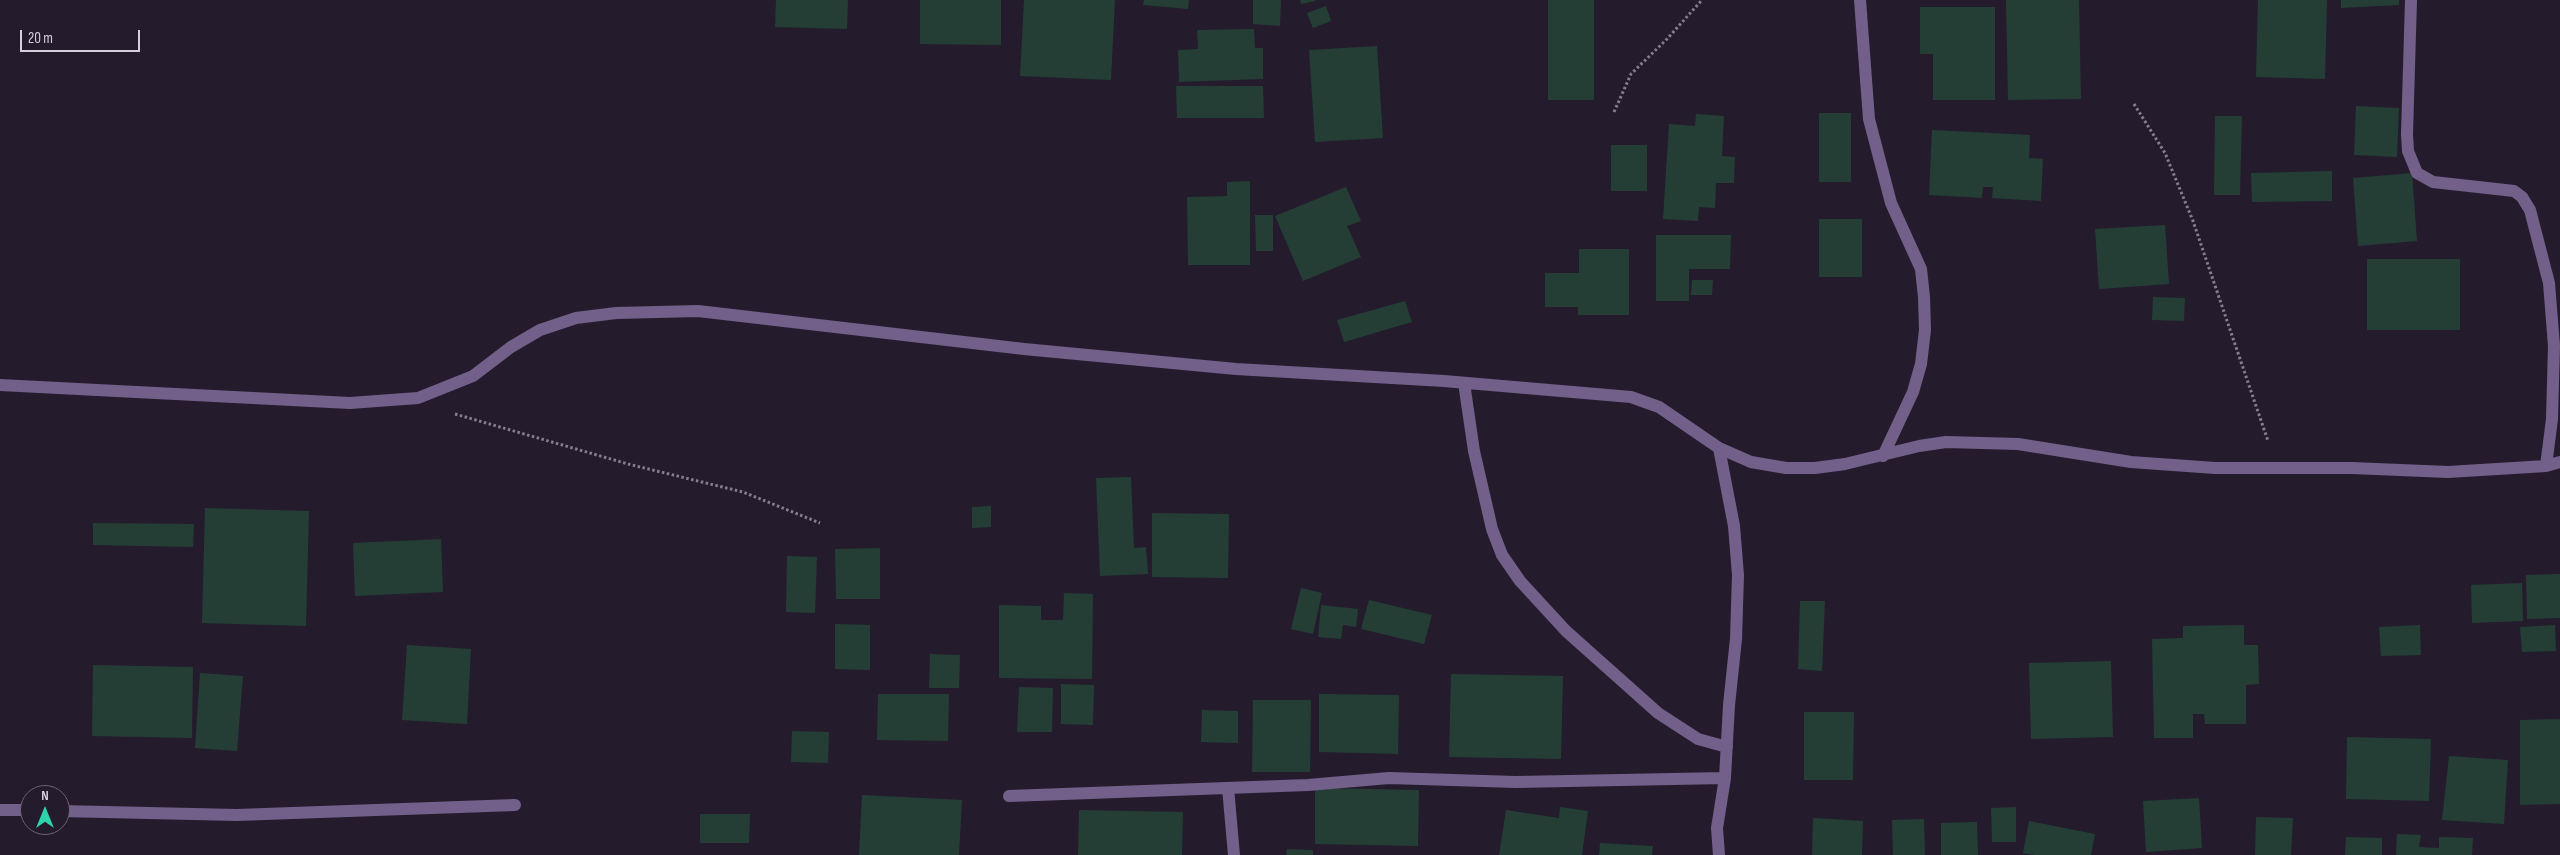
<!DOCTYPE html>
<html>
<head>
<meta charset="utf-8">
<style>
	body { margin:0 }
	#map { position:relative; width:2560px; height:855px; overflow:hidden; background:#241c2d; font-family:"Sofia Sans Condensed",sans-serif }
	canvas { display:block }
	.north { position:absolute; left:20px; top:785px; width:50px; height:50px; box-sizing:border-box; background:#241c2d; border:1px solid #6b6473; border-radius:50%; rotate:0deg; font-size:14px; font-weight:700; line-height:20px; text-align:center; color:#d5d0dc }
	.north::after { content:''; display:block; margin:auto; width:18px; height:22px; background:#2dd4ab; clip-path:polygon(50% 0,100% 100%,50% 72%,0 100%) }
	.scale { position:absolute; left:20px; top:30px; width:120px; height:22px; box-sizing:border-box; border:2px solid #d5d0dc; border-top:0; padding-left:6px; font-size:15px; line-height:18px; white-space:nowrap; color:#d5d0dc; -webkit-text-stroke:4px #241c2d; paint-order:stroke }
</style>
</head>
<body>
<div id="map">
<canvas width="2560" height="855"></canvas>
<div class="north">N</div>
<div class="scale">20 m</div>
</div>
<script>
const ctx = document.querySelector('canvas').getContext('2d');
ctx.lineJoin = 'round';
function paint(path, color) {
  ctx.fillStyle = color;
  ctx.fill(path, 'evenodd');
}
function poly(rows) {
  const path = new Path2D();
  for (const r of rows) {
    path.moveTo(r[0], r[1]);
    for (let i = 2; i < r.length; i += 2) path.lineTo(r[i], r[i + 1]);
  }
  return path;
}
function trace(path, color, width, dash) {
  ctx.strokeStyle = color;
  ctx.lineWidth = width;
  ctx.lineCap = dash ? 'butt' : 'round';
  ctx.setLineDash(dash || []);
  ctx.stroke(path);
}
paint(poly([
	[776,0,848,0,847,29,775,27],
	[920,0,1001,0,1001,45,920,44],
	[1024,0,1115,0,1111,80,1020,76],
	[1144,0,1189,0,1188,9,1143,5],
	[1253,0,1281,0,1280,26,1253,24],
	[1300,0,1315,0,1315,1,1301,4],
	[1548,0,1594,0,1594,100,1548,100],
	[2006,0,2079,0,2081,99,2008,100],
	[2258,0,2327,0,2325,79,2256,77],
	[2341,0,2399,0,2399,5,2341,8],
	[1326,6,1331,21,1313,28,1307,13],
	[1920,7,1995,7,1995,100,1933,100,1933,54,1920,54],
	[1254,29,1255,48,1263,48,1263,79,1179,82,1178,50,1198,49,1197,30],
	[1377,46,1383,138,1315,142,1309,50],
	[1176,86,1263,86,1264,118,1177,118],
	[2356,106,2399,108,2397,157,2354,155],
	[1819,113,1851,113,1851,182,1819,182],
	[1696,114,1724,116,1722,156,1735,157,1734,183,1716,183,1715,208,1699,207,1698,221,1663,219,1669,124,1695,126],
	[2215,116,2242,116,2240,195,2214,195],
	[1932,130,2030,135,2029,158,2043,159,2041,201,1992,198,1993,187,1983,187,1982,198,1929,195],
	[1611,145,1647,145,1647,191,1611,191],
	[2332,171,2332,201,2252,202,2251,173],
	[2412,173,2417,241,2358,246,2353,178],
	[1250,181,1250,265,1188,265,1187,197,1227,196,1227,182],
	[1346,187,1361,221,1347,226,1361,257,1303,281,1275,216],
	[1255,215,1273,215,1273,251,1256,251],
	[1819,219,1862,219,1862,277,1819,277],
	[2165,225,2169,284,2099,289,2095,229],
	[1656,235,1731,235,1730,269,1689,269,1689,301,1656,301],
	[1579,249,1629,249,1629,315,1578,315,1578,307,1545,307,1545,273,1579,273],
	[2367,259,2460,259,2460,330,2367,330],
	[1692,280,1713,280,1712,295,1691,295],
	[2153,297,2185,298,2184,321,2152,320],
	[1405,301,1412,322,1344,342,1337,320],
	[1131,477,1134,548,1146,547,1148,574,1100,576,1096,478],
	[991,506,991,527,972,528,972,507],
	[205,508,309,511,306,626,202,623],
	[1152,513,1229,514,1228,578,1152,577],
	[93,523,194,524,193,547,93,545],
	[441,539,443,592,355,596,353,543],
	[880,548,880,599,836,599,835,549],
	[787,556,817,557,815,613,786,612],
	[2560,574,2560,618,2527,619,2526,575],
	[2522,583,2523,621,2472,623,2471,585],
	[1301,588,1322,593,1313,634,1291,629],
	[1064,593,1093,594,1092,679,999,678,999,605,1041,606,1041,620,1063,620],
	[1369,600,1432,615,1424,644,1361,629],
	[1800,601,1825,601,1822,671,1798,669],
	[1321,605,1358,609,1356,627,1343,625,1341,639,1318,637],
	[835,624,870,625,870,670,835,669],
	[2244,625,2244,645,2258,645,2259,684,2246,685,2246,724,2205,724,2204,714,2193,714,2193,738,2154,738,2152,639,2183,638,2183,626],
	[2420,625,2421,655,2381,656,2379,627],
	[2555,625,2556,651,2522,652,2520,627],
	[407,645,471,649,467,724,402,720],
	[930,654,960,655,959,688,929,688],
	[2111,661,2113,737,2031,739,2029,663],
	[93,665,193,667,192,738,92,736],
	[200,673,243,676,237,751,195,748],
	[1451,674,1563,676,1561,759,1449,757],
	[1061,684,1094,685,1093,725,1061,724],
	[1019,687,1053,688,1052,732,1017,732],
	[878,694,949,694,948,741,877,740],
	[1319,694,1399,695,1398,754,1319,752],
	[1253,700,1311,700,1310,772,1252,772],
	[1202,710,1238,711,1238,743,1201,742],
	[1804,712,1854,712,1853,780,1804,780],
	[2560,719,2560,804,2520,805,2520,720],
	[792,731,829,732,828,763,791,762],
	[2347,737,2431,739,2429,801,2346,799],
	[2449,756,2508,760,2504,824,2442,820],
	[1315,788,1419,790,1418,846,1315,844],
	[862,795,962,800,959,855,859,855],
	[2199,798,2202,848,2146,852,2143,801],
	[1560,807,1588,811,1582,855,1499,855,1506,810,1559,818],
	[2016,807,2016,842,1992,842,1991,808],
	[1079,810,1183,812,1182,855,1078,855],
	[700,814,750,814,749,843,700,843],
	[2256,817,2293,818,2291,855,2255,855],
	[1813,818,1863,821,1862,855,1812,855],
	[1924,819,1925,855,1893,855,1892,820],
	[2029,821,2095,834,2091,855,2034,855,2023,853],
	[1977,822,1978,855,1941,855,1941,823],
	[2397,834,2421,835,2419,847,2439,848,2439,837,2473,838,2472,855,2396,855],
	[2346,837,2382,838,2382,855,2345,855],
	[1600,843,1653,846,1652,855,1599,855],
	[1287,849,1313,850,1313,855,1286,855]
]), '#243e35');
trace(poly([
	[2134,104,2165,153,2193,221,2268,441],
	[1614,112,1631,74,1667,39,1702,0],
	[455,414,628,464,743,492,820,523]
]), '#857e8d', 3, [2.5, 2.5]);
trace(poly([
	[1860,0,1869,119,1891,203,1921,269,1924,297,1925,330,1921,364,1913,392,1883,456],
	[2411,0,2407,134,2408,151,2417,173,2433,182,2514,191,2522,197,2530,210,2549,283,2554,346,2552,419,2546,466],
	[1464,383,1474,451,1492,529,1502,555,1520,581,1566,631,1658,713,1698,739,1727,747],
	[0,385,350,403,418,398,473,376,511,347,540,330,576,318,616,313,698,311,1024,349,1236,369,1444,381,1631,397,1659,407,1719,448,1751,462,1786,468,1815,468,1845,464,1919,446,1946,442,2018,444,2131,462,2215,468,2352,468,2448,472,2546,466,2560,462],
	[1228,788,1234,855],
	[1009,796,1308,785,1389,778,1516,782,1725,778],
	[0,810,30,810],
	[60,811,237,815,515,805],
	[1719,855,1717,828,1725,778,1729,705,1736,639,1738,575,1734,526,1719,448]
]), '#73608a', 12);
</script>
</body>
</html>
